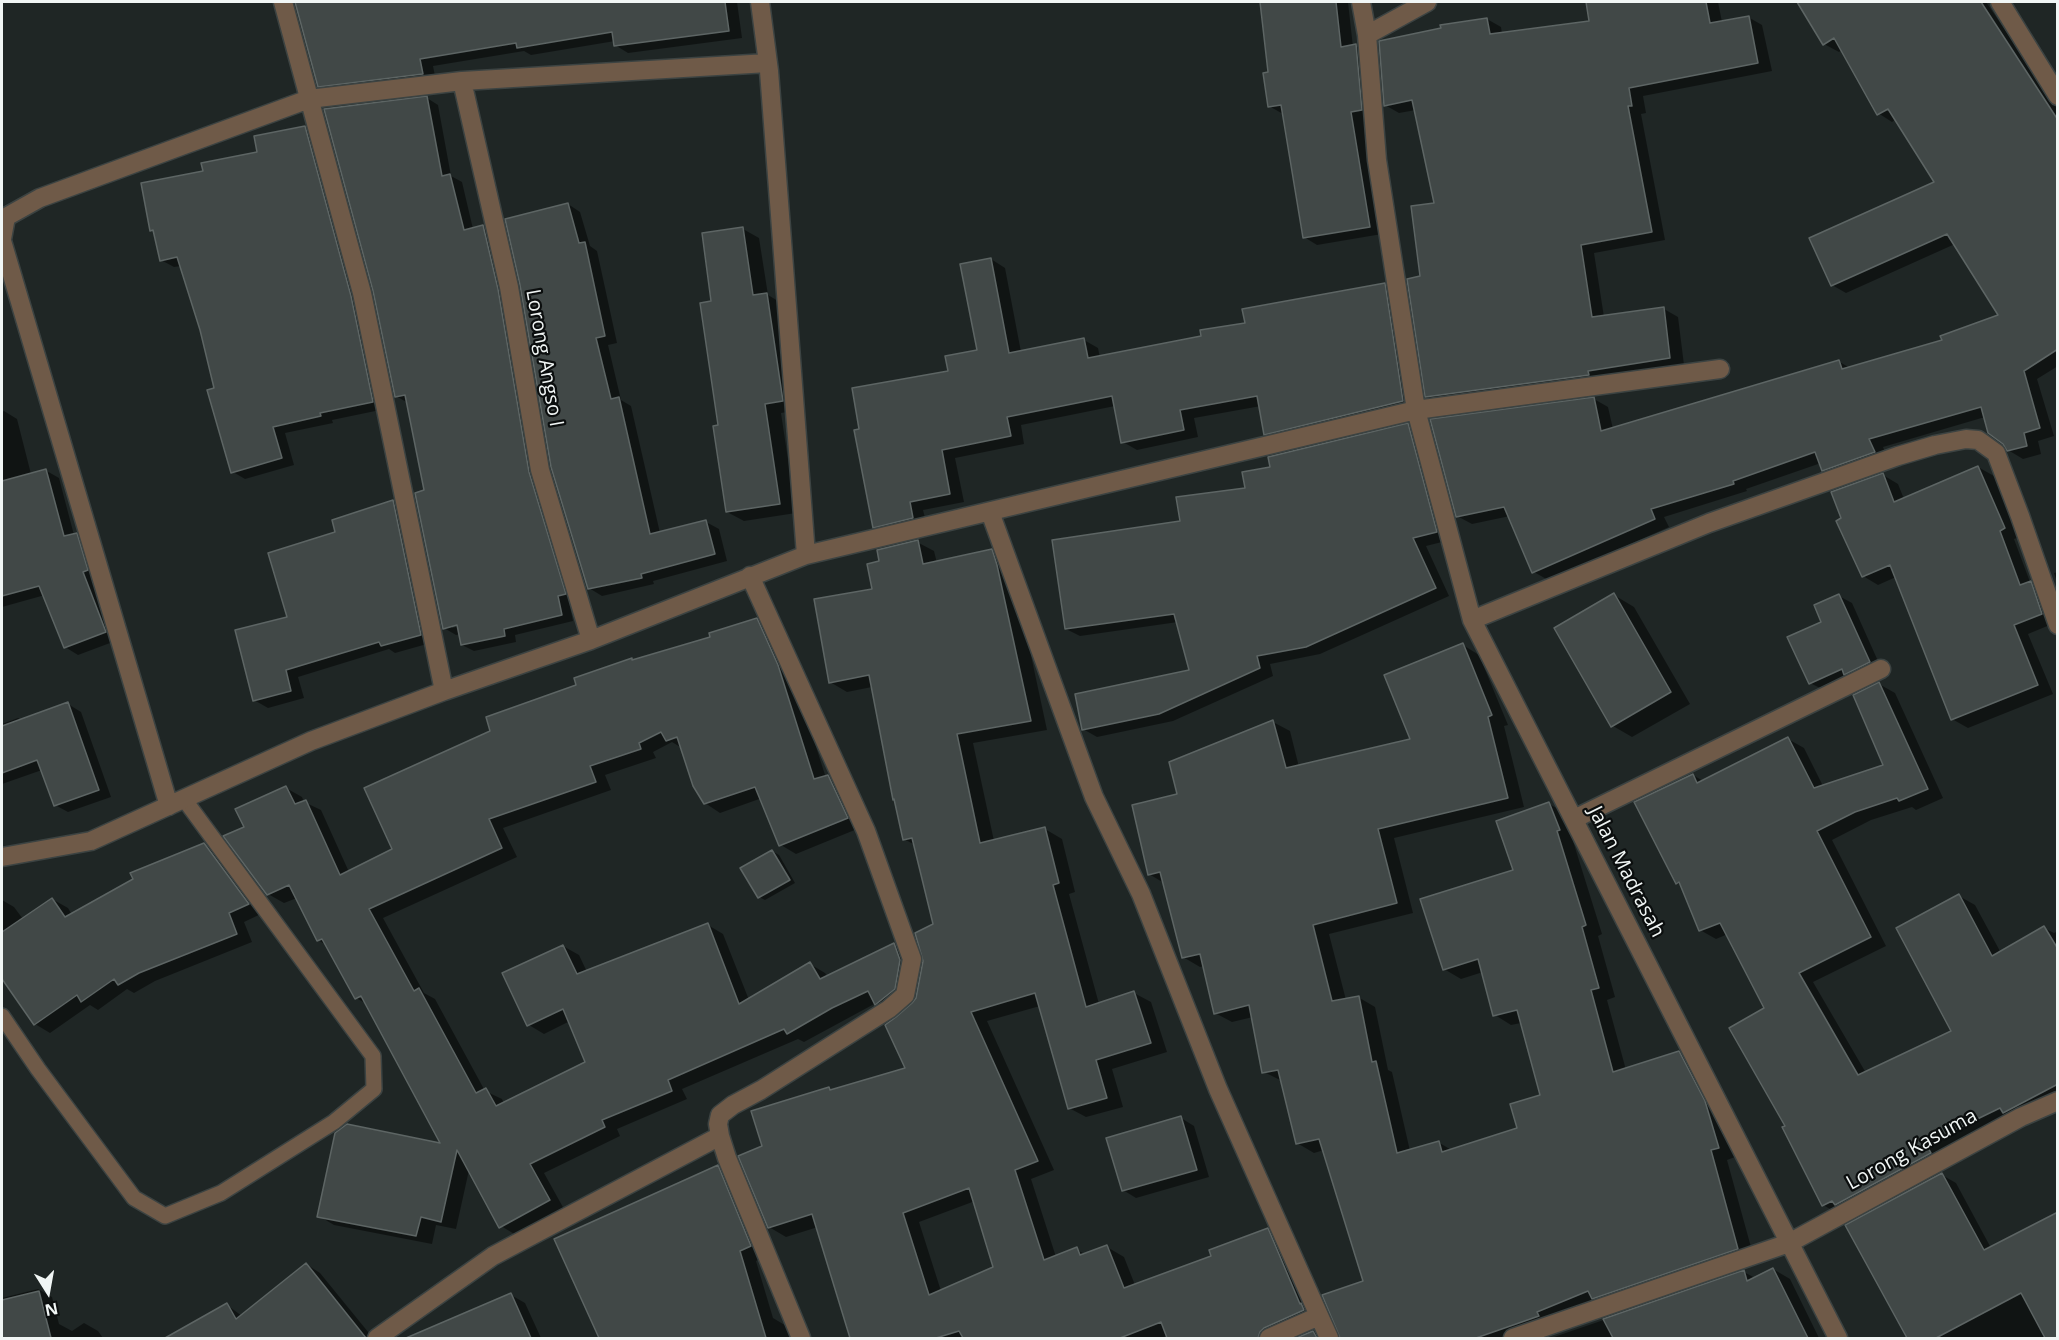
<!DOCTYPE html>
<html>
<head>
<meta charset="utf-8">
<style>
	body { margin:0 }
	#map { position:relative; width:2059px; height:1340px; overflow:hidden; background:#1f2625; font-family:"Open Sans",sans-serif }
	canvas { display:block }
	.frame { position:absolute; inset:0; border:3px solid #f1f6f5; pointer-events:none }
	.north { position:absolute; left:18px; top:1262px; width:60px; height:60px; -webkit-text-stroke:4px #0b0e0e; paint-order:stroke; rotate:169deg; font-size:16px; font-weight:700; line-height:24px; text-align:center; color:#f1f6f5 }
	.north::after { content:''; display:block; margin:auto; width:21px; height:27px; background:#f1f6f5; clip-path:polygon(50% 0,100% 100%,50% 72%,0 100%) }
</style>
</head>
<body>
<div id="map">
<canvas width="2059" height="1340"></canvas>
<div class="frame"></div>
<div class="north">N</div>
</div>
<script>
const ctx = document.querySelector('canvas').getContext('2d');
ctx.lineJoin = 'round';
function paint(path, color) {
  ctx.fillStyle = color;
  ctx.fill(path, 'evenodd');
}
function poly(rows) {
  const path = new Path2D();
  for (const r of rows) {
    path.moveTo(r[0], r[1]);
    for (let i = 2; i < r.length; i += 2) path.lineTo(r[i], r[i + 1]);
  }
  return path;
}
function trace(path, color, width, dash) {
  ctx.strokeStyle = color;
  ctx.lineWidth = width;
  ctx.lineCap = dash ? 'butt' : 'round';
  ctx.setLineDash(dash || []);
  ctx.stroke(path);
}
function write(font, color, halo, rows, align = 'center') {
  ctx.font = font + ' "Open Sans",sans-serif';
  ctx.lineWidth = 4.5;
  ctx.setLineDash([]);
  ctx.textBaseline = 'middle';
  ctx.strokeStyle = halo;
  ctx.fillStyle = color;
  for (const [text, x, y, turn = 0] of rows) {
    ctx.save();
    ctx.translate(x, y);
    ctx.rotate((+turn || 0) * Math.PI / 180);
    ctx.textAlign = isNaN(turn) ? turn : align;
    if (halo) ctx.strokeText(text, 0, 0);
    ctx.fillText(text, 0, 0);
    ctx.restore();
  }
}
paint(poly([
	[297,2,737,2,742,38,628,53,615,45,615,41,531,55,524,51,433,66,436,81,332,93,319,86],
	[1262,2,1348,2,1353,47,1356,46,1369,53,1374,117,1364,119,1382,234,1317,245,1304,237,1283,114,1269,106,1270,73],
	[1588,2,1718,2,1722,22,1748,17,1762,25,1772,71,1643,96,1646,113,1641,114,1665,240,1594,253,1604,317,1664,309,1678,317,1684,365,1441,405,1427,396,1422,277,1436,204,1416,110,1399,113,1385,105,1487,19,1501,27,1502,34,1591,22],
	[1799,2,1986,2,2058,108,2058,366,2037,379,2054,436,2038,441,2041,454,2023,459,2008,450,1985,417,1883,447,1888,460,1838,478,1824,470,1821,463,1746,489,1747,491,1664,517,1669,527,1548,580,1534,572,1510,516,1472,524,1457,516,1594,399,1608,407,1613,429,1838,361,1850,368,1944,341,2000,316,1955,244,1846,293,1832,285,1936,182,1896,119,1892,122,1878,113,1843,49,1839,52,1824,44],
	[427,98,438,105,451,176,462,182,473,229,483,227,495,233,576,601,569,602,573,621,515,635,516,642,474,651,462,645,460,634,456,635,444,628,426,491,408,403,396,396],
	[452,625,464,625,452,628],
	[305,128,317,135,385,409,332,420,333,423,285,433,294,465,245,479,233,472,201,330,181,266,174,267,161,260,155,232,151,230,205,172,259,153],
	[568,204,580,212,590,246,597,251,617,343,608,345,621,400,631,406,660,533,706,522,719,529,727,561,653,581,654,584,602,596,589,588],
	[743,229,759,238,768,295,783,304,799,410,781,413,796,513,744,521,727,512,713,302],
	[991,259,1005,268,1021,352,1084,340,1098,348,1100,358,1203,338,1385,285,1399,293,1417,409,1280,442,1266,434,1261,406,1194,418,1198,437,1137,450,1123,442,1115,406,1021,425,1024,444,955,458,964,502,923,510,927,526,888,535,874,527,861,430,950,373,979,351],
	[4,411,17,419,31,474,45,470,59,478,74,535,90,542,118,640,78,655,65,647,45,595,2,607,2,412],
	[1408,425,1421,433,1450,540,1426,546,1449,596,1320,654,1270,664,1273,676,1173,721,1097,737,1083,729,1191,672,1178,622,1080,636,1066,629,1181,523,1247,489,1272,468],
	[1978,467,1994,476,2020,537,2014,539,2030,582,2046,591,2057,622,2028,634,2053,694,1968,728,1952,719,1896,577,1878,585,1863,576,1883,475,1898,484,1904,499],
	[393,502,406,509,434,642,395,653,389,649,298,677,304,698,268,708,254,700,289,618,337,533],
	[917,542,934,551,937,563,991,551,1008,561,1014,576,1047,730,973,743,994,841,1045,829,1062,839,1075,892,1069,894,1099,1004,1134,993,1151,1002,1167,1052,1112,1069,1123,1107,1086,1117,1069,1108,1040,1006,987,1021,1054,1170,1031,1179,1056,1257,1076,1249,1086,1255,1107,1247,1124,1257,1135,1285,1213,1257,1268,1230,1285,1240,1316,1313,1280,1338,1169,1338,1167,1336,1160,1338,851,1338,818,1227,786,1237,769,1227,764,1146,829,1089,833,1091,907,1069,917,998,935,925,915,845,904,839,872,687,847,692,830,682,874,590,881,563],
	[975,1201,994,1267,941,1291,919,1222],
	[2058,572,2058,585,2054,573],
	[1614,595,1634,607,1690,704,1632,737,1613,726],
	[1839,596,1852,603,1882,670,1824,690,1810,683,1823,622],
	[757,620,772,629,793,675,826,778,844,786,862,827,796,854,781,845,762,798,720,813,705,803,682,748,672,742,653,752,656,758,605,775,611,790,503,828,517,857,383,918,424,993,435,999,485,1091,502,1099,504,1104,587,1063,570,1021,544,1034,529,1025,563,946,579,955,587,972,708,925,723,934,749,1000,810,964,825,973,828,977,894,945,910,954,892,1012,876,1003,804,1042,798,1039,682,1089,687,1099,617,1129,620,1136,544,1173,564,1209,516,1235,501,1226,469,1170,456,1229,436,1225,432,1244,334,1225,319,1216,443,1145,367,1004,356,998,328,946,318,940,297,898,284,903,268,894,246,828,286,788,302,797,304,802,321,810,349,872,394,850,492,731,632,659,634,661,712,638],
	[1463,645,1479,655,1508,725,1504,726,1524,807,1394,838,1413,913,1329,934,1346,1000,1358,997,1375,1007,1388,1070,1392,1072,1410,1151,1438,1142,1453,1151,1519,1129,1542,1096,1521,1023,1511,1025,1495,1015,1483,972,1461,979,1444,969,1515,871,1549,804,1566,813,1576,839,1573,841,1602,934,1598,936,1615,997,1607,1000,1626,1070,1679,1053,1696,1063,1721,1112,1735,1157,1727,1160,1754,1258,1524,1338,1341,1338,1341,1334,1365,1282,1324,1150,1314,1153,1297,1143,1282,1081,1264,1072,1253,1017,1232,1022,1215,1013,1204,966,1200,967,1183,957,1164,883,1149,874,1179,795,1273,722,1290,731,1299,767,1412,740],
	[1879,684,1895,693,1943,798,1916,810,1912,807,1871,820,1832,840,1886,946,1813,982,1866,1073,1954,1031,1959,896,1975,905,2001,953,2044,928,2054,933,2058,931,2058,1101,1839,1214,1823,1205,1787,1127,1766,1008,1728,934,1716,939,1700,930,1683,886,1677,883,1693,775,1703,781,1788,739,1804,748,1823,786,1885,765],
	[68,704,81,712,111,797,68,812,55,805,42,770,2,784,2,724,18,718,22,720],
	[204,845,220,854,263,913,244,922,252,942,155,981,134,993,127,989,98,1010,90,1005,50,1033,35,1024,6,983,2,983,2,900,14,907,23,919,52,899,68,908,72,915],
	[772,851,779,855,795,883,765,900,759,897],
	[1181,1118,1194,1126,1209,1177,1136,1198,1123,1190],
	[718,1167,735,1177,767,1255,756,1261,773,1318,788,1327,793,1338,662,1338,655,1318],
	[1942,1175,1956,1183,1991,1248,2058,1213,2058,1338,1909,1338,1847,1226],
	[306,1264,320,1273,373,1338,168,1338,227,1305,242,1316],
	[1773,1269,1790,1279,1819,1338,1551,1338,1744,1272,1755,1278],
	[38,1289,52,1297,59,1324,72,1331,84,1323,98,1331,103,1338,2,1338,2,1296,2,1298],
	[511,1295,525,1303,541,1338,424,1338],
	[1313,1332,1324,1338,1299,1338]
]), '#0007');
const building = poly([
	[295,2,725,2,729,31,614,46,612,32,517,48,516,43,420,59,423,74,318,87,295,2],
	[1260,2,1336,2,1341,47,1356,44,1362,110,1351,112,1370,227,1303,238,1281,105,1268,107,1263,73,1268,72,1260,2],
	[1586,2,1706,2,1710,23,1749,16,1758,63,1629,88,1632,106,1628,106,1652,232,1581,245,1592,317,1664,307,1670,358,1588,371,1589,375,1425,397,1407,279,1420,276,1411,206,1434,203,1412,100,1384,106,1379,41,1441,28,1440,25,1487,18,1490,34,1589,21,1586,2],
	[1797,2,1981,2,2058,120,2058,349,2024,371,2040,428,2024,433,2027,446,2007,451,2003,444,1988,433,1981,407,1869,439,1875,452,1822,471,1815,452,1733,481,1734,484,1651,509,1655,519,1532,573,1504,507,1456,517,1430,419,1594,397,1601,431,1839,360,1842,369,1942,340,1940,336,1998,315,1947,234,1831,286,1809,238,1934,182,1888,109,1877,115,1834,38,1823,45,1797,2],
	[427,96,442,176,450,174,464,230,483,225,498,289,529,472,566,594,558,596,562,615,504,629,505,636,461,645,457,625,443,629,415,493,424,490,405,395,395,397,373,291,324,109,427,96],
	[305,126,351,296,373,402,320,413,321,416,273,427,282,458,231,473,207,390,214,388,200,330,177,257,160,261,153,230,150,231,141,183,203,171,201,163,257,152,254,136,305,126],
	[568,203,579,243,585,242,605,336,596,338,611,399,619,397,650,534,706,520,715,554,641,574,642,578,588,589,551,467,520,285,505,219,568,203],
	[743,227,753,295,767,293,783,401,765,404,780,504,726,512,713,426,718,425,700,303,711,301,702,233,743,227],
	[991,258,1009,353,1084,338,1088,358,1201,336,1200,330,1245,323,1242,309,1385,283,1403,401,1264,435,1257,396,1180,410,1184,430,1121,443,1112,396,1007,417,1011,436,942,450,950,494,910,502,913,518,873,528,854,430,859,429,852,388,948,371,945,356,977,350,960,264,991,258],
	[1408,423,1437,532,1413,538,1436,588,1306,647,1257,656,1260,668,1159,714,1082,730,1075,694,1189,670,1174,614,1065,629,1052,540,1180,521,1176,497,1245,488,1242,472,1270,467,1268,457,1408,423],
	[1978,466,2005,528,2000,531,2020,585,2031,581,2042,614,2014,625,2038,685,1951,720,1890,565,1862,577,1836,521,1841,518,1831,492,1883,473,1894,502,1978,466],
	[46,469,64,536,77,533,88,570,83,572,106,632,64,648,39,586,2,596,2,481,46,469],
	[393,500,421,635,381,646,379,642,286,670,291,691,253,701,235,630,287,617,268,553,335,532,332,520,393,500],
	[918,540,923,564,992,549,997,565,1031,721,957,734,980,843,1045,827,1059,883,1053,885,1086,1007,1134,991,1151,1043,1096,1060,1107,1098,1068,1109,1035,993,971,1012,1038,1161,1015,1170,1044,1260,1077,1247,1080,1255,1107,1245,1124,1288,1211,1256,1209,1250,1268,1228,1300,1304,1301,1303,1304,1310,1264,1328,1260,1332,1258,1338,1167,1338,1161,1322,1120,1338,963,1338,959,1331,936,1338,850,1338,812,1214,768,1228,738,1156,762,1146,751,1111,829,1087,830,1090,905,1068,885,1025,896,1017,912,1003,916,998,923,961,915,933,933,924,912,838,903,840,894,799,893,800,869,675,829,683,814,599,872,589,867,564,879,561,877,550,918,540],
	[969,1188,993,1267,929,1295,903,1213,969,1188],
	[1614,593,1671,692,1611,727,1554,628,1614,593],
	[1839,594,1870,662,1844,675,1842,669,1809,684,1787,637,1821,622,1814,605,1839,594],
	[757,618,778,665,814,779,828,775,848,818,779,846,755,787,704,804,693,786,677,737,666,741,661,732,639,743,641,749,590,766,596,782,489,819,502,848,369,909,414,991,419,988,476,1093,486,1088,496,1106,585,1062,563,1009,527,1026,502,973,563,945,577,974,708,923,739,1004,810,962,820,979,894,943,900,960,895,989,875,1005,868,991,832,1008,787,1034,784,1029,668,1080,672,1091,602,1120,605,1127,530,1164,550,1200,499,1228,457,1150,441,1222,421,1217,416,1236,317,1217,335,1133,347,1124,440,1143,361,996,355,999,322,939,317,941,289,885,267,895,223,836,244,827,235,809,286,786,295,804,306,800,340,875,392,849,364,788,490,731,486,717,576,685,574,678,632,658,632,660,710,637,709,633,757,618],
	[1463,643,1492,715,1488,717,1508,798,1378,829,1397,903,1313,925,1332,1001,1359,996,1372,1062,1376,1061,1397,1153,1439,1141,1442,1152,1517,1128,1510,1104,1540,1095,1517,1010,1493,1016,1478,959,1443,970,1420,899,1513,870,1496,821,1549,802,1560,830,1557,831,1586,925,1582,927,1599,988,1591,990,1613,1072,1679,1051,1705,1101,1719,1148,1711,1150,1738,1249,1592,1299,1588,1291,1537,1312,1539,1316,1476,1338,1340,1338,1322,1295,1363,1281,1319,1139,1296,1144,1278,1070,1262,1073,1249,1005,1214,1014,1200,954,1182,958,1160,872,1148,875,1132,805,1177,794,1169,762,1273,720,1286,768,1410,739,1384,675,1463,643],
	[1879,682,1928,789,1899,801,1897,798,1855,812,1817,831,1871,937,1799,973,1858,1075,1951,1031,1896,928,1959,894,1992,956,2044,926,2058,949,2058,1084,2003,1113,2000,1108,1926,1144,1931,1153,1835,1205,1832,1201,1822,1206,1782,1127,1785,1126,1729,1028,1764,1008,1720,923,1699,931,1679,882,1676,884,1634,802,1693,774,1697,783,1788,737,1814,788,1883,765,1853,695,1879,682],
	[68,702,99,790,54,806,37,760,2,773,2,726,68,702],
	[204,843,249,904,229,913,237,934,139,973,118,985,114,979,81,1002,77,995,34,1025,2,979,2,932,52,898,65,917,133,879,130,873,204,843],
	[772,850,790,880,758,898,740,868,772,850],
	[1181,1116,1197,1170,1122,1191,1106,1138,1181,1116],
	[718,1165,751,1246,740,1251,766,1338,599,1338,554,1239,718,1165],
	[1942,1173,1984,1250,2058,1212,2058,1338,2045,1338,2021,1293,1936,1338,1907,1338,1845,1225,1942,1173],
	[306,1263,366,1338,165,1338,227,1303,236,1319,306,1263],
	[1773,1268,1808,1338,1613,1338,1603,1319,1744,1270,1747,1281,1773,1268],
	[39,1291,51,1338,2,1338,2,1300,39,1291],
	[511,1293,531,1338,406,1338,511,1293],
	[1313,1331,1317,1338,1296,1338,1313,1331]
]);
paint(building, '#414847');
trace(building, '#5d6564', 1.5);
const lane = poly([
	[2,1016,38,1069,134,1198,165,1216,221,1193,334,1122,374,1089,373,1056,184,799]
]);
const street = poly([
	[283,2,362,293,444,691],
	[760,2,769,71,806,555],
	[1361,2,1367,35,1377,160,1416,410,1472,620,1838,1338],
	[2000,2,2058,96],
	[1367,35,1427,2],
	[462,81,509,287,540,470,591,640],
	[2,239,6,217,40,198,309,99,462,81,768,63],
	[2,241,169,806],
	[990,512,1094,797,1141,894,1218,1089,1329,1338],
	[750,576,866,831,912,959,905,995,889,1009,761,1090,733,1105,720,1115,718,1124,720,1136,727,1158,801,1338],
	[1472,620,1709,523,1898,456,1935,445,1966,439,1978,440,1996,453,2020,516,2058,625],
	[1574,819,1881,669],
	[2,857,91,841,311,741,444,691,591,640,806,555,1416,410,1720,369],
	[377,1338,493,1256,720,1136],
	[1269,1338,1319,1316],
	[1513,1338,1789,1243,2021,1117,2058,1101]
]);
trace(lane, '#3c4342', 18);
trace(street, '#3c4342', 21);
trace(lane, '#6f5a48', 15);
trace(street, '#6f5a48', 18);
write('20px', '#f1f6f5', '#0b0e0e', [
	["Lorong Angso I",544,358,80],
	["Jalan Madrasah",1626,872,63],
	["Lorong Kasuma",1912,1150,-29]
]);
</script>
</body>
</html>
